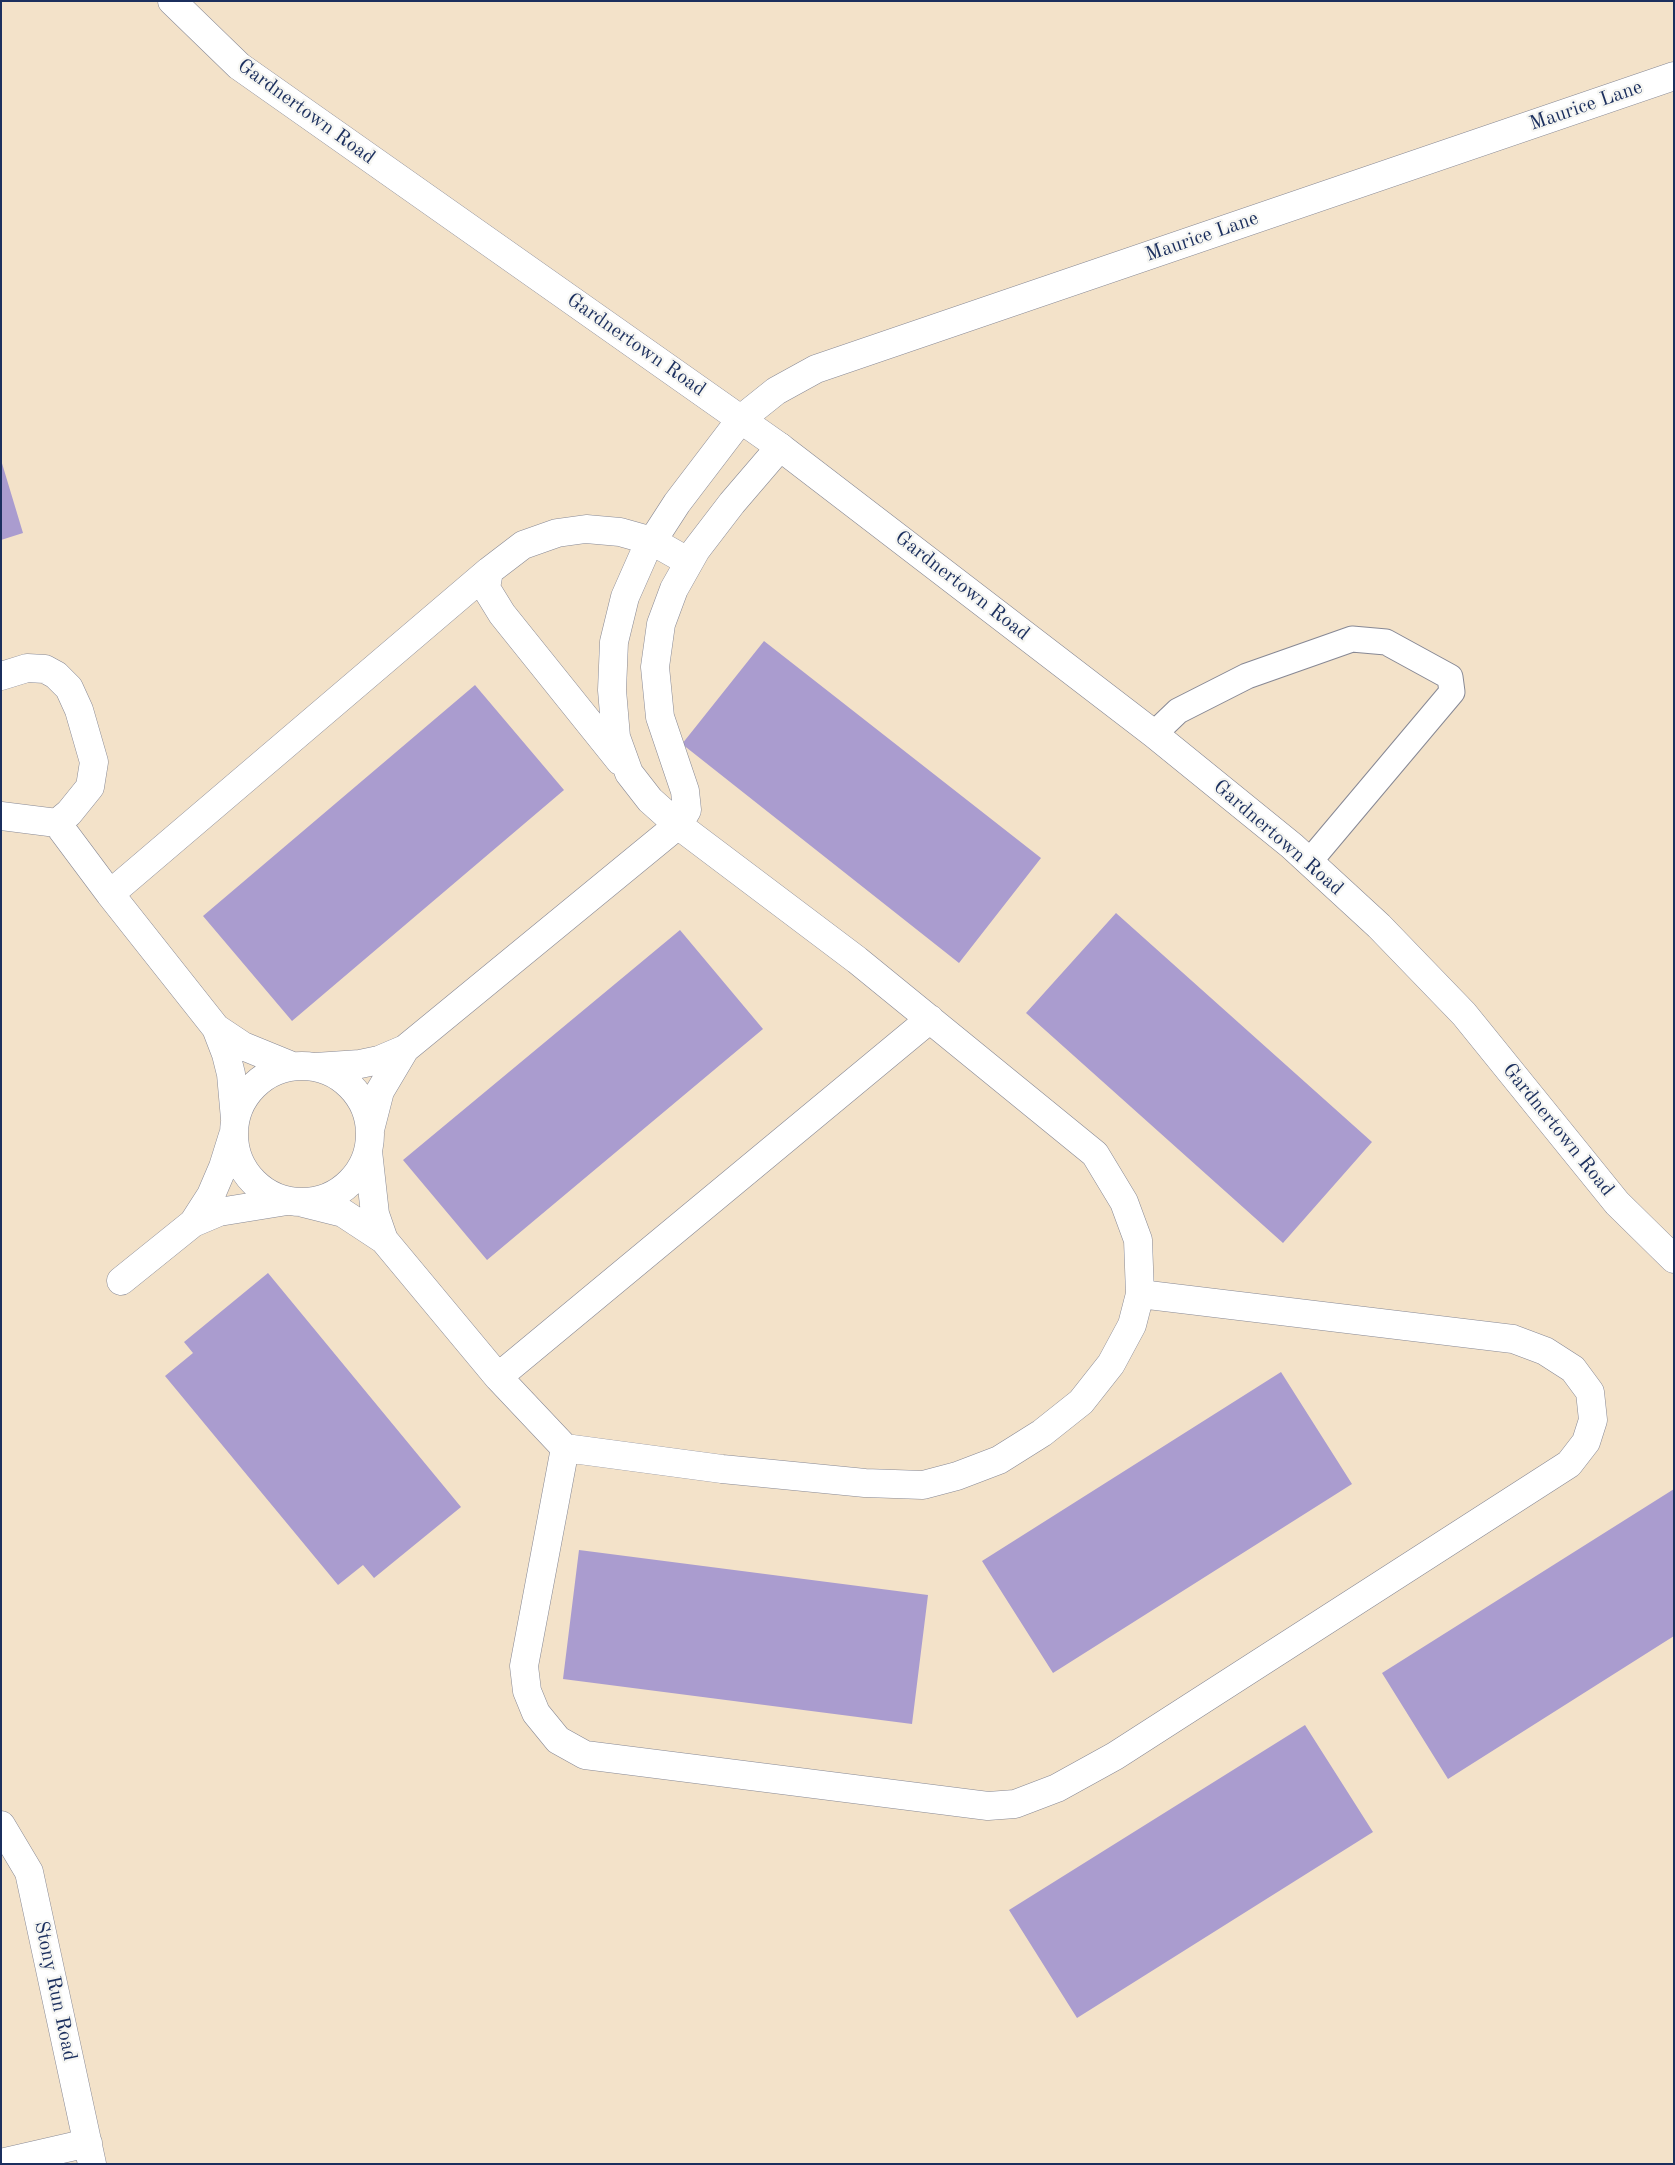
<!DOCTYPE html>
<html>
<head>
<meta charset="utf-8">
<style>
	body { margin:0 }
	#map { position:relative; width:1675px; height:2165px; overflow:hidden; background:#f3e2c9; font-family:"Old Standard TT",serif }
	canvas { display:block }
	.frame { position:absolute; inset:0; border:2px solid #1b2f5e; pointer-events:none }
</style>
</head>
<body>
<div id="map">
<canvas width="1675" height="2165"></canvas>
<div class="frame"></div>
</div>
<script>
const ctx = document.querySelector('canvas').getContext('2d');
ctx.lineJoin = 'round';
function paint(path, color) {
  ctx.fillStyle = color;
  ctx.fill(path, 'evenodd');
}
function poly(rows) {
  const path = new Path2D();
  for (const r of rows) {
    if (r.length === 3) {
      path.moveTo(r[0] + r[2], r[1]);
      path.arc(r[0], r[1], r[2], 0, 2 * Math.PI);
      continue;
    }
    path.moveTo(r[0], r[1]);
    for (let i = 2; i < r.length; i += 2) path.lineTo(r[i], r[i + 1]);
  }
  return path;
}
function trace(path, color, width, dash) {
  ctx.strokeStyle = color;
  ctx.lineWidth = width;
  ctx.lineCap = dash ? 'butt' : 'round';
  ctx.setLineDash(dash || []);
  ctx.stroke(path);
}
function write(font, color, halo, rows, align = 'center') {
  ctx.font = font + ' "Old Standard TT",serif';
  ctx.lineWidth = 4.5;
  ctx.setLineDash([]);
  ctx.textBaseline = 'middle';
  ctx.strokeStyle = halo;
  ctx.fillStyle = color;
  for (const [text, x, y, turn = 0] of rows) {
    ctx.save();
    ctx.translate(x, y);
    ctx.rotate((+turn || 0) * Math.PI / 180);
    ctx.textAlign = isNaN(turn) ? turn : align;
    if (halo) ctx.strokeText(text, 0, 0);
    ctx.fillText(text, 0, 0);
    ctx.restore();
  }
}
paint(poly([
	[1,460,23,533,1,540],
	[764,641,1041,858,959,963,682,744],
	[475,685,564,790,292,1021,203,916],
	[1116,913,1372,1142,1283,1243,1026,1013],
	[680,930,763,1029,487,1260,403,1160],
	[268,1273,461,1507,374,1578,363,1565,338,1585,165,1376,193,1353,184,1342],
	[1281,1372,1352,1484,1053,1673,982,1561],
	[1674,1489,1674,1636,1448,1779,1382,1673],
	[579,1550,928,1595,912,1724,563,1679],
	[1305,1725,1373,1832,1077,2018,1009,1910]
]), '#aa9ccf');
const service = poly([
	[1154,734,1178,711,1247,676,1352,639,1386,642,1450,677,1452,692,1309,862]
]);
const minor = poly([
	[1,676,27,668,45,669,56,675,69,688,79,710,94,762,90,787,69,813,57,823,1,816],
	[620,761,502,614,486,588,489,571,523,545,557,533,586,529,620,532,652,541,689,562],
	[57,823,110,894],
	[216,1028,243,1046,292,1066],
	[302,1134,68],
	[315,1067,360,1064,379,1060,405,1049,678,825,687,810,685,791,660,717,655,667,661,624,674,589,696,550,732,503,780,447],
	[235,1119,231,1074,226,1054,216,1028,110,894,489,571],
	[370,1130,380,1091,405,1049],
	[368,1151,375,1214,384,1240],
	[303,1203,343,1213,384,1240,498,1377,565,1448,722,1469,865,1483,923,1485,957,1476,999,1460,1042,1433,1081,1402,1111,1364,1132,1325,1140,1294,1138,1240,1124,1202,1095,1154,857,960,678,825,650,800,629,773,616,737,612,690,614,642,625,597,644,554,677,503,741,419,776,391,816,369,1674,76],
	[193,1223,211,1195,223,1167,233,1135],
	[121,1281,193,1223,219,1212,287,1201],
	[498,1377,930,1019],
	[565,1448,524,1666,527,1691,536,1713,558,1740,585,1755,988,1806,1015,1804,1057,1788,1115,1756,1569,1464,1586,1442,1593,1420,1590,1392,1573,1369,1545,1351,1513,1339,1140,1294],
	[1,1825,29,1872,92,2164],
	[1,2163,88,2143]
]);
const tertiary = poly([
	[172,1,239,66,780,447,1154,734,1292,846,1379,926,1464,1014,1617,1203,1674,1259]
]);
trace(service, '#878894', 27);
trace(minor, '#878894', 29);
trace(tertiary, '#878894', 29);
trace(service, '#fff', 25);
trace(minor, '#fff', 28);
trace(tertiary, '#fff', 28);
write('20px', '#1b2f5e', '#f6f6f2', [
	["Maurice Lane",1586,106,-19],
	["Gardnertown Road",306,112,36],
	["Maurice Lane",1202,237,-19],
	["Gardnertown Road",636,345,35],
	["Gardnertown Road",962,586,38],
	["Gardnertown Road",1278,838,41],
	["Gardnertown Road",1558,1130,51],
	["Stony Run Road",55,1991,78]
]);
</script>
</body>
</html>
